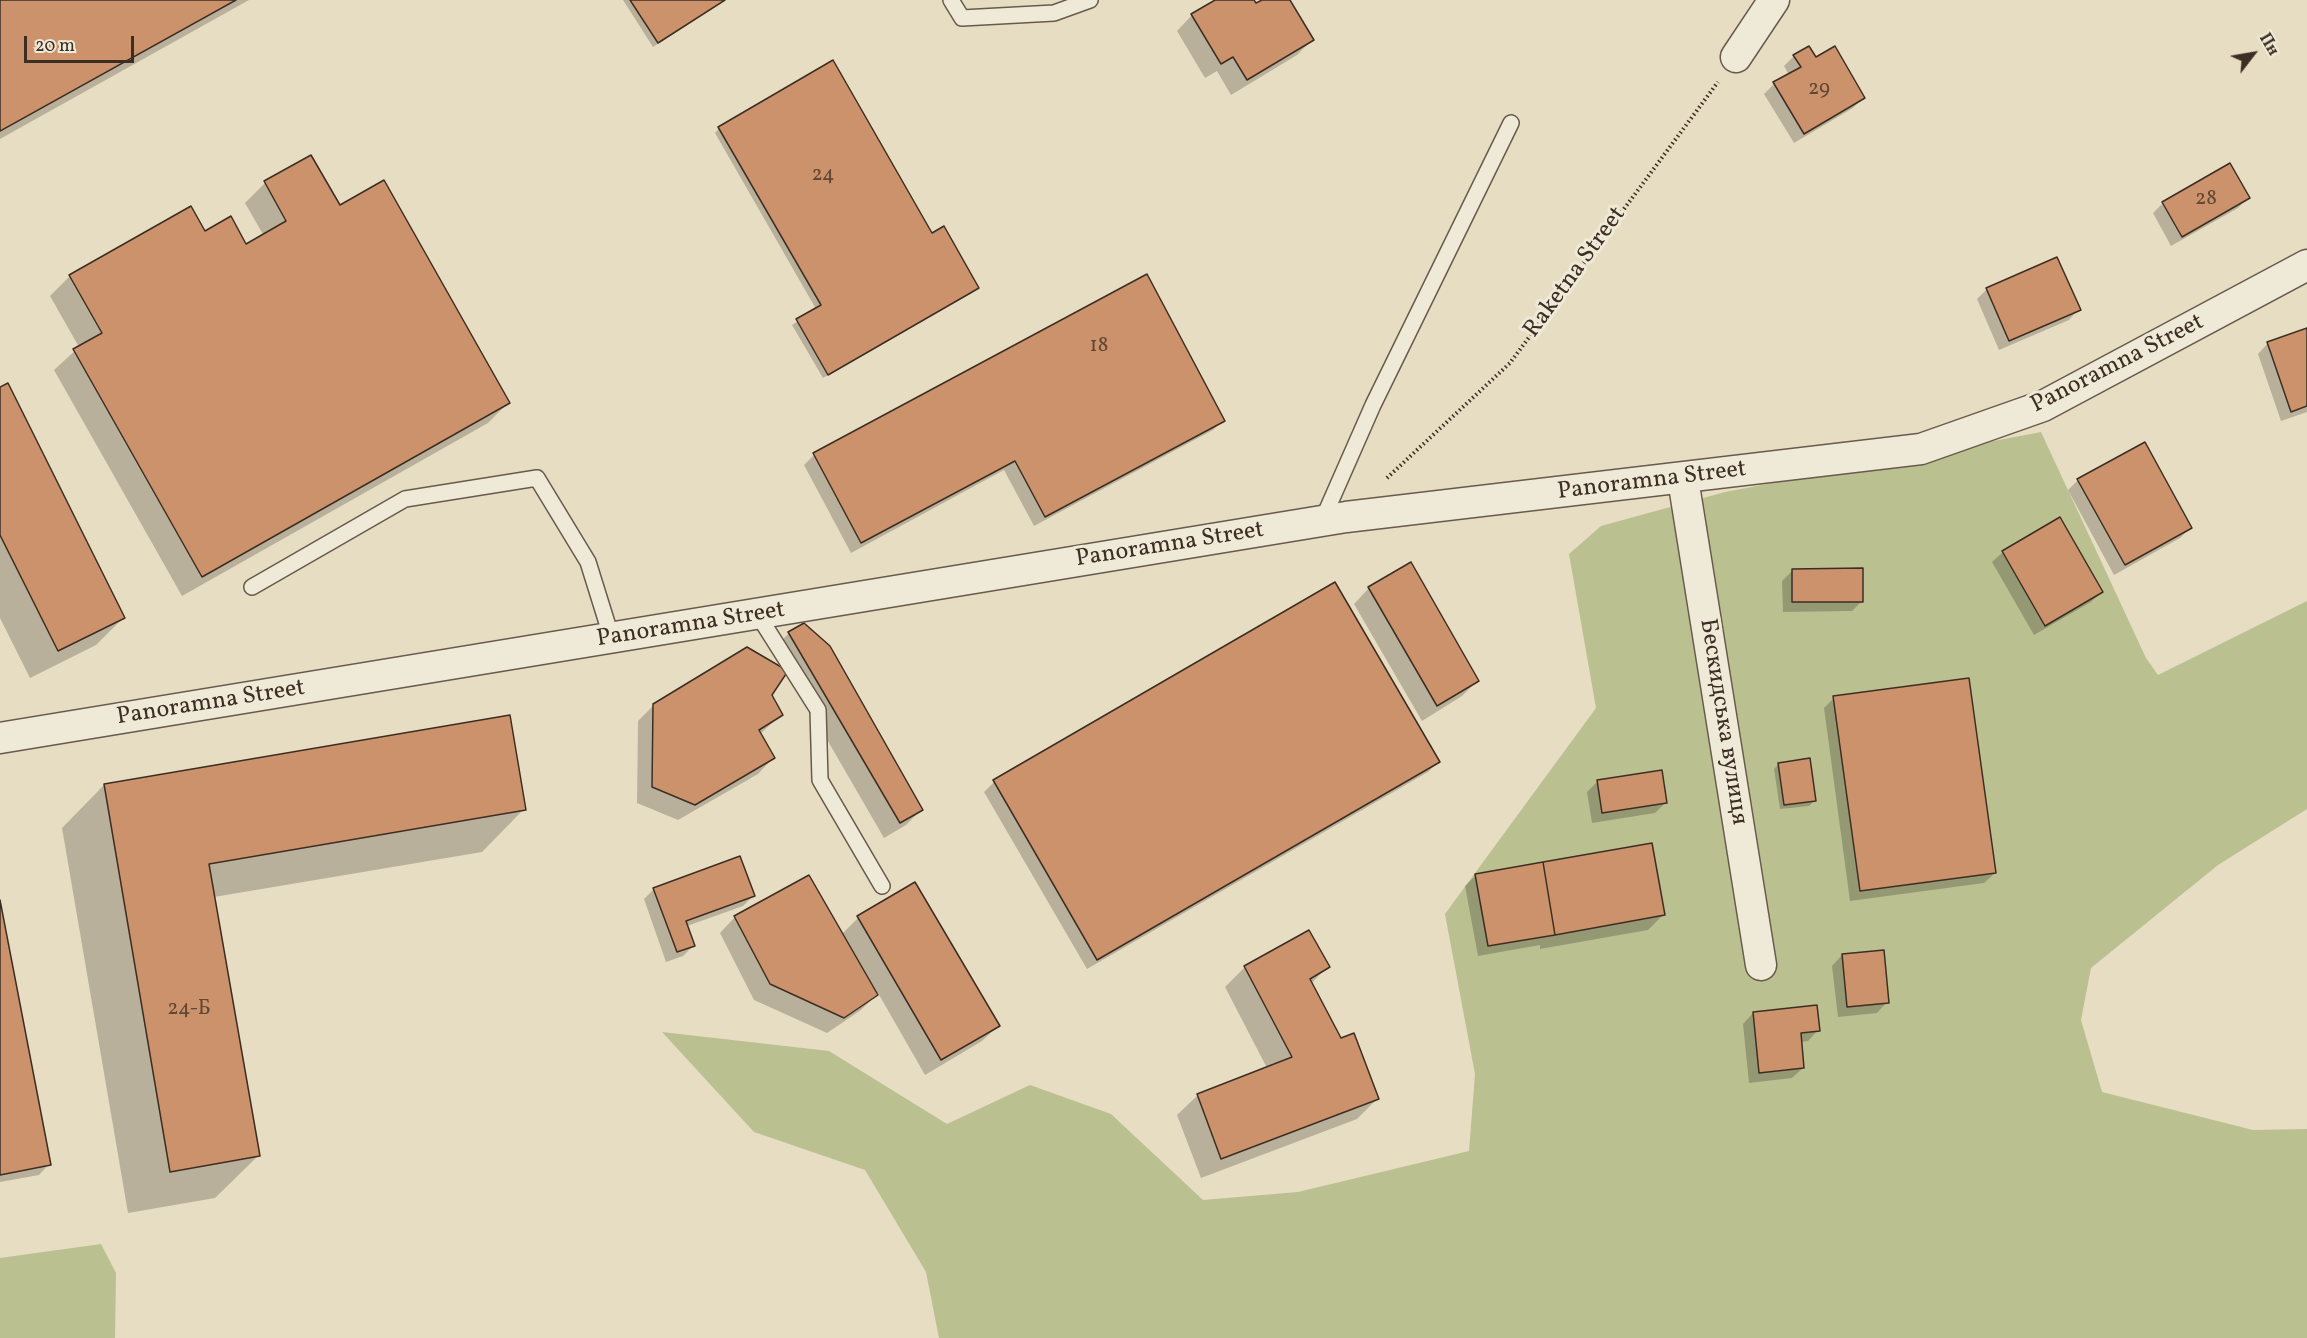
<!DOCTYPE html>
<html>
<head>
<meta charset="utf-8">
<style>
	body { margin:0 }
	#map { position:relative; width:2307px; height:1338px; overflow:hidden; background:#e7ddc2; font-family:Vollkorn,serif }
	canvas { display:block }
	.north { position:absolute; left:2223px; top:24px; width:60px; height:60px; -webkit-text-stroke:4px #efe9d7; paint-order:stroke; rotate:59deg; font-size:16px; font-weight:700; line-height:24px; text-align:center; color:#3d2e24 }
	.north::after { content:''; display:block; margin:auto; width:21px; height:27px; background:#3d2e24; clip-path:polygon(50% 0,100% 100%,50% 72%,0 100%) }
	.scale { position:absolute; left:24px; top:36px; width:110px; height:27px; box-sizing:border-box; border:3px solid #3d2e24; border-top:0; padding-left:8px; font-size:18px; line-height:21px; white-space:nowrap; color:#3d2e24; -webkit-text-stroke:4px #efe9d7; paint-order:stroke }
</style>
</head>
<body>
<div id="map">
<canvas width="2307" height="1338"></canvas>
<div class="north">Пн</div>
<div class="scale">20 m</div>
</div>
<script>
const ctx = document.querySelector('canvas').getContext('2d');
ctx.lineJoin = 'round';
function paint(path, color) {
  ctx.fillStyle = color;
  ctx.fill(path, 'evenodd');
}
function poly(rows) {
  const path = new Path2D();
  for (const r of rows) {
    path.moveTo(r[0], r[1]);
    for (let i = 2; i < r.length; i += 2) path.lineTo(r[i], r[i + 1]);
  }
  return path;
}
function trace(path, color, width, dash) {
  ctx.strokeStyle = color;
  ctx.lineWidth = width;
  ctx.lineCap = dash ? 'butt' : 'round';
  ctx.setLineDash(dash || []);
  ctx.stroke(path);
}
function write(font, color, halo, rows, align = 'center') {
  ctx.font = font + ' Vollkorn,serif';
  ctx.lineWidth = 6;
  ctx.setLineDash([]);
  ctx.textBaseline = 'middle';
  ctx.strokeStyle = halo;
  ctx.fillStyle = color;
  for (const [text, x, y, turn = 0] of rows) {
    ctx.save();
    ctx.translate(x, y);
    ctx.rotate((+turn || 0) * Math.PI / 180);
    ctx.textAlign = isNaN(turn) ? turn : align;
    if (halo) ctx.strokeText(text, 0, 0);
    ctx.fillText(text, 0, 0);
    ctx.restore();
  }
}
paint(poly([
	[2041,432,2146,658,2158,675,2307,601,2307,809,2218,865,2091,968,2081,1020,2102,1092,2253,1130,2307,1129,2307,1338,939,1338,926,1272,865,1170,754,1132,662,1032,829,1051,947,1124,1030,1085,1111,1114,1203,1200,1298,1192,1469,1151,1475,1074,1445,914,1596,708,1569,554,1601,526,1725,492],
	[101,1244,116,1273,115,1338,0,1338,0,1258]
]), '#bac090');
paint(poly([
	[0,0,249,0,0,139],
	[623,0,725,0,653,47],
	[1218,0,1252,0,1256,5,1265,0,1289,0,1312,40,1297,55,1231,95,1217,71,1205,78,1177,31,1192,15],
	[1794,56,1815,59,1863,98,1853,108,1794,143,1764,94,1774,84,1789,75,1784,66],
	[719,128,931,235,977,288,972,293,823,378,792,325,816,309,715,133],
	[311,157,339,207,508,403,488,423,182,596,54,370,79,347,50,296,70,276,205,233,246,246,264,236,245,203,265,183],
	[2248,198,2238,208,2171,246,2153,213,2163,203],
	[1147,276,1223,420,1213,430,1034,526,1004,470,851,553,804,465,814,455],
	[1987,289,2079,309,2069,320,1999,350,1977,299],
	[2307,330,2307,412,2281,421,2258,354,2268,343],
	[0,389,124,617,96,645,30,678,0,618],
	[2078,480,2190,528,2180,538,2114,575,2068,490],
	[2003,552,2101,592,2091,602,2034,635,1992,562],
	[1793,570,1862,601,1852,611,1783,612,1782,581],
	[1369,588,1477,681,1462,696,1422,721,1354,604],
	[789,633,921,810,906,825,884,838,774,648],
	[770,695,781,715,760,734,773,758,758,774,678,820,637,803,638,721,654,705],
	[1834,698,1995,873,1984,883,1850,901,1824,708],
	[1438,762,1428,772,1087,969,984,792,994,782],
	[1779,764,1814,801,1809,806,1780,809,1774,769],
	[1598,781,1666,802,1655,813,1592,823,1587,792],
	[104,785,524,809,482,852,214,897,258,1156,215,1198,128,1213,62,828],
	[1475,876,1663,915,1648,930,1540,949,1540,945,1478,956,1465,886],
	[915,884,998,1026,982,1041,925,1075,878,993,861,1010,827,1033,754,1000,720,933,735,917,842,934,858,918],
	[654,889,753,896,743,906,687,926,694,945,683,956,666,962,644,899],
	[0,908,49,1164,39,1175,0,1182],
	[1842,955,1887,1002,1877,1013,1838,1017,1832,966],
	[1328,966,1311,984,1340,1040,1377,1099,1357,1119,1201,1178,1177,1115,1198,1095,1267,1068,1225,987,1245,967],
	[1753,1013,1818,1030,1808,1041,1800,1042,1803,1068,1792,1078,1749,1083,1743,1024]
]), '#0003');
const building = poly([
	[0,0,236,0,0,131,0,0],
	[630,0,725,0,658,43,630,0],
	[1215,0,1254,0,1256,3,1262,0,1290,0,1314,40,1247,80,1233,57,1221,64,1191,14,1215,0],
	[1809,46,1816,57,1835,46,1865,98,1804,134,1773,82,1801,67,1793,55,1809,46],
	[833,60,932,233,944,226,979,288,828,375,796,319,821,305,718,127,833,60],
	[311,155,340,205,384,180,510,403,202,577,73,349,102,333,69,275,191,206,205,231,231,216,246,244,286,221,264,181,311,155],
	[2230,163,2250,198,2182,237,2162,202,2230,163],
	[2057,257,2081,310,2009,341,1986,288,2057,257],
	[1147,274,1225,421,1045,517,1015,461,861,543,813,453,1147,274],
	[2307,328,2307,406,2291,412,2267,342,2307,328],
	[8,383,125,618,58,651,0,535,0,387,8,383],
	[2145,442,2192,528,2125,565,2077,479,2145,442],
	[2060,517,2103,592,2045,626,2002,551,2060,517],
	[1411,562,1479,681,1437,706,1368,587,1411,562],
	[1863,568,1863,602,1792,602,1792,569,1863,568],
	[1335,582,1440,762,1097,960,993,780,1335,582],
	[804,623,830,646,923,810,900,823,788,632,804,623],
	[747,647,788,671,772,695,783,715,759,730,775,758,695,805,652,787,653,704,747,647],
	[1969,678,1996,873,1860,891,1833,696,1969,678],
	[510,715,526,810,209,864,260,1156,170,1172,104,784,510,715],
	[1810,758,1816,801,1784,805,1778,763,1810,758],
	[1662,770,1667,803,1602,813,1597,780,1662,770],
	[1652,843,1665,915,1555,935,1543,862,1652,843],
	[740,856,755,896,686,921,695,946,677,952,653,888,740,856],
	[1543,862,1555,935,1488,946,1475,874,1543,862],
	[809,875,878,995,844,1018,770,984,734,916,809,875],
	[915,882,1000,1026,941,1060,857,916,915,882],
	[0,900,51,1165,0,1175,0,900],
	[1309,930,1330,967,1310,979,1341,1038,1354,1033,1379,1099,1221,1159,1197,1094,1292,1057,1244,966,1309,930],
	[1884,950,1889,1003,1847,1007,1842,954,1884,950],
	[1817,1005,1820,1031,1801,1033,1804,1068,1759,1073,1753,1012,1817,1005]
]);
paint(building, '#cc926b');
trace(building, '#3d2e24', 1.5);
const lane = poly([
	[951,0,962,18,1054,13,1090,0],
	[1322,521,1373,405,1511,123],
	[252,587,405,499,537,478,588,562,612,639],
	[758,615,818,710,820,780,882,886]
]);
const street = poly([
	[1736,57,1774,0],
	[1683,479,1761,965],
	[0,738,1346,517,1921,449,2043,406,2307,265]
]);
trace(lane, '#685a4c', 18);
trace(street, '#685a4c', 33);
trace(poly([
	[1387,478,1510,363,1718,82]
]), '#3d2e24', 4, [1.5, 3]);
trace(lane, '#efe9d7', 15);
trace(street, '#efe9d7', 30);
write('21px', '#614736', null, [
	["29",1819,90],
	["24",823,176],
	["28",2206,200],
	["18",1099,347],
	["24-Б",189,1010]
]);
write('24px', '#3d2e24', '#efe9d7', [
	["Raketna Street",1576,273,-54],
	["Panoramna Street",2118,365,-27],
	["Panoramna Street",1652,482,-7],
	["Panoramna Street",1170,546,-9],
	["Panoramna Street",691,626,-9],
	["Panoramna Street",211,704,-9],
	["Бескидська вулиця",1722,722,81]
]);
</script>
</body>
</html>
